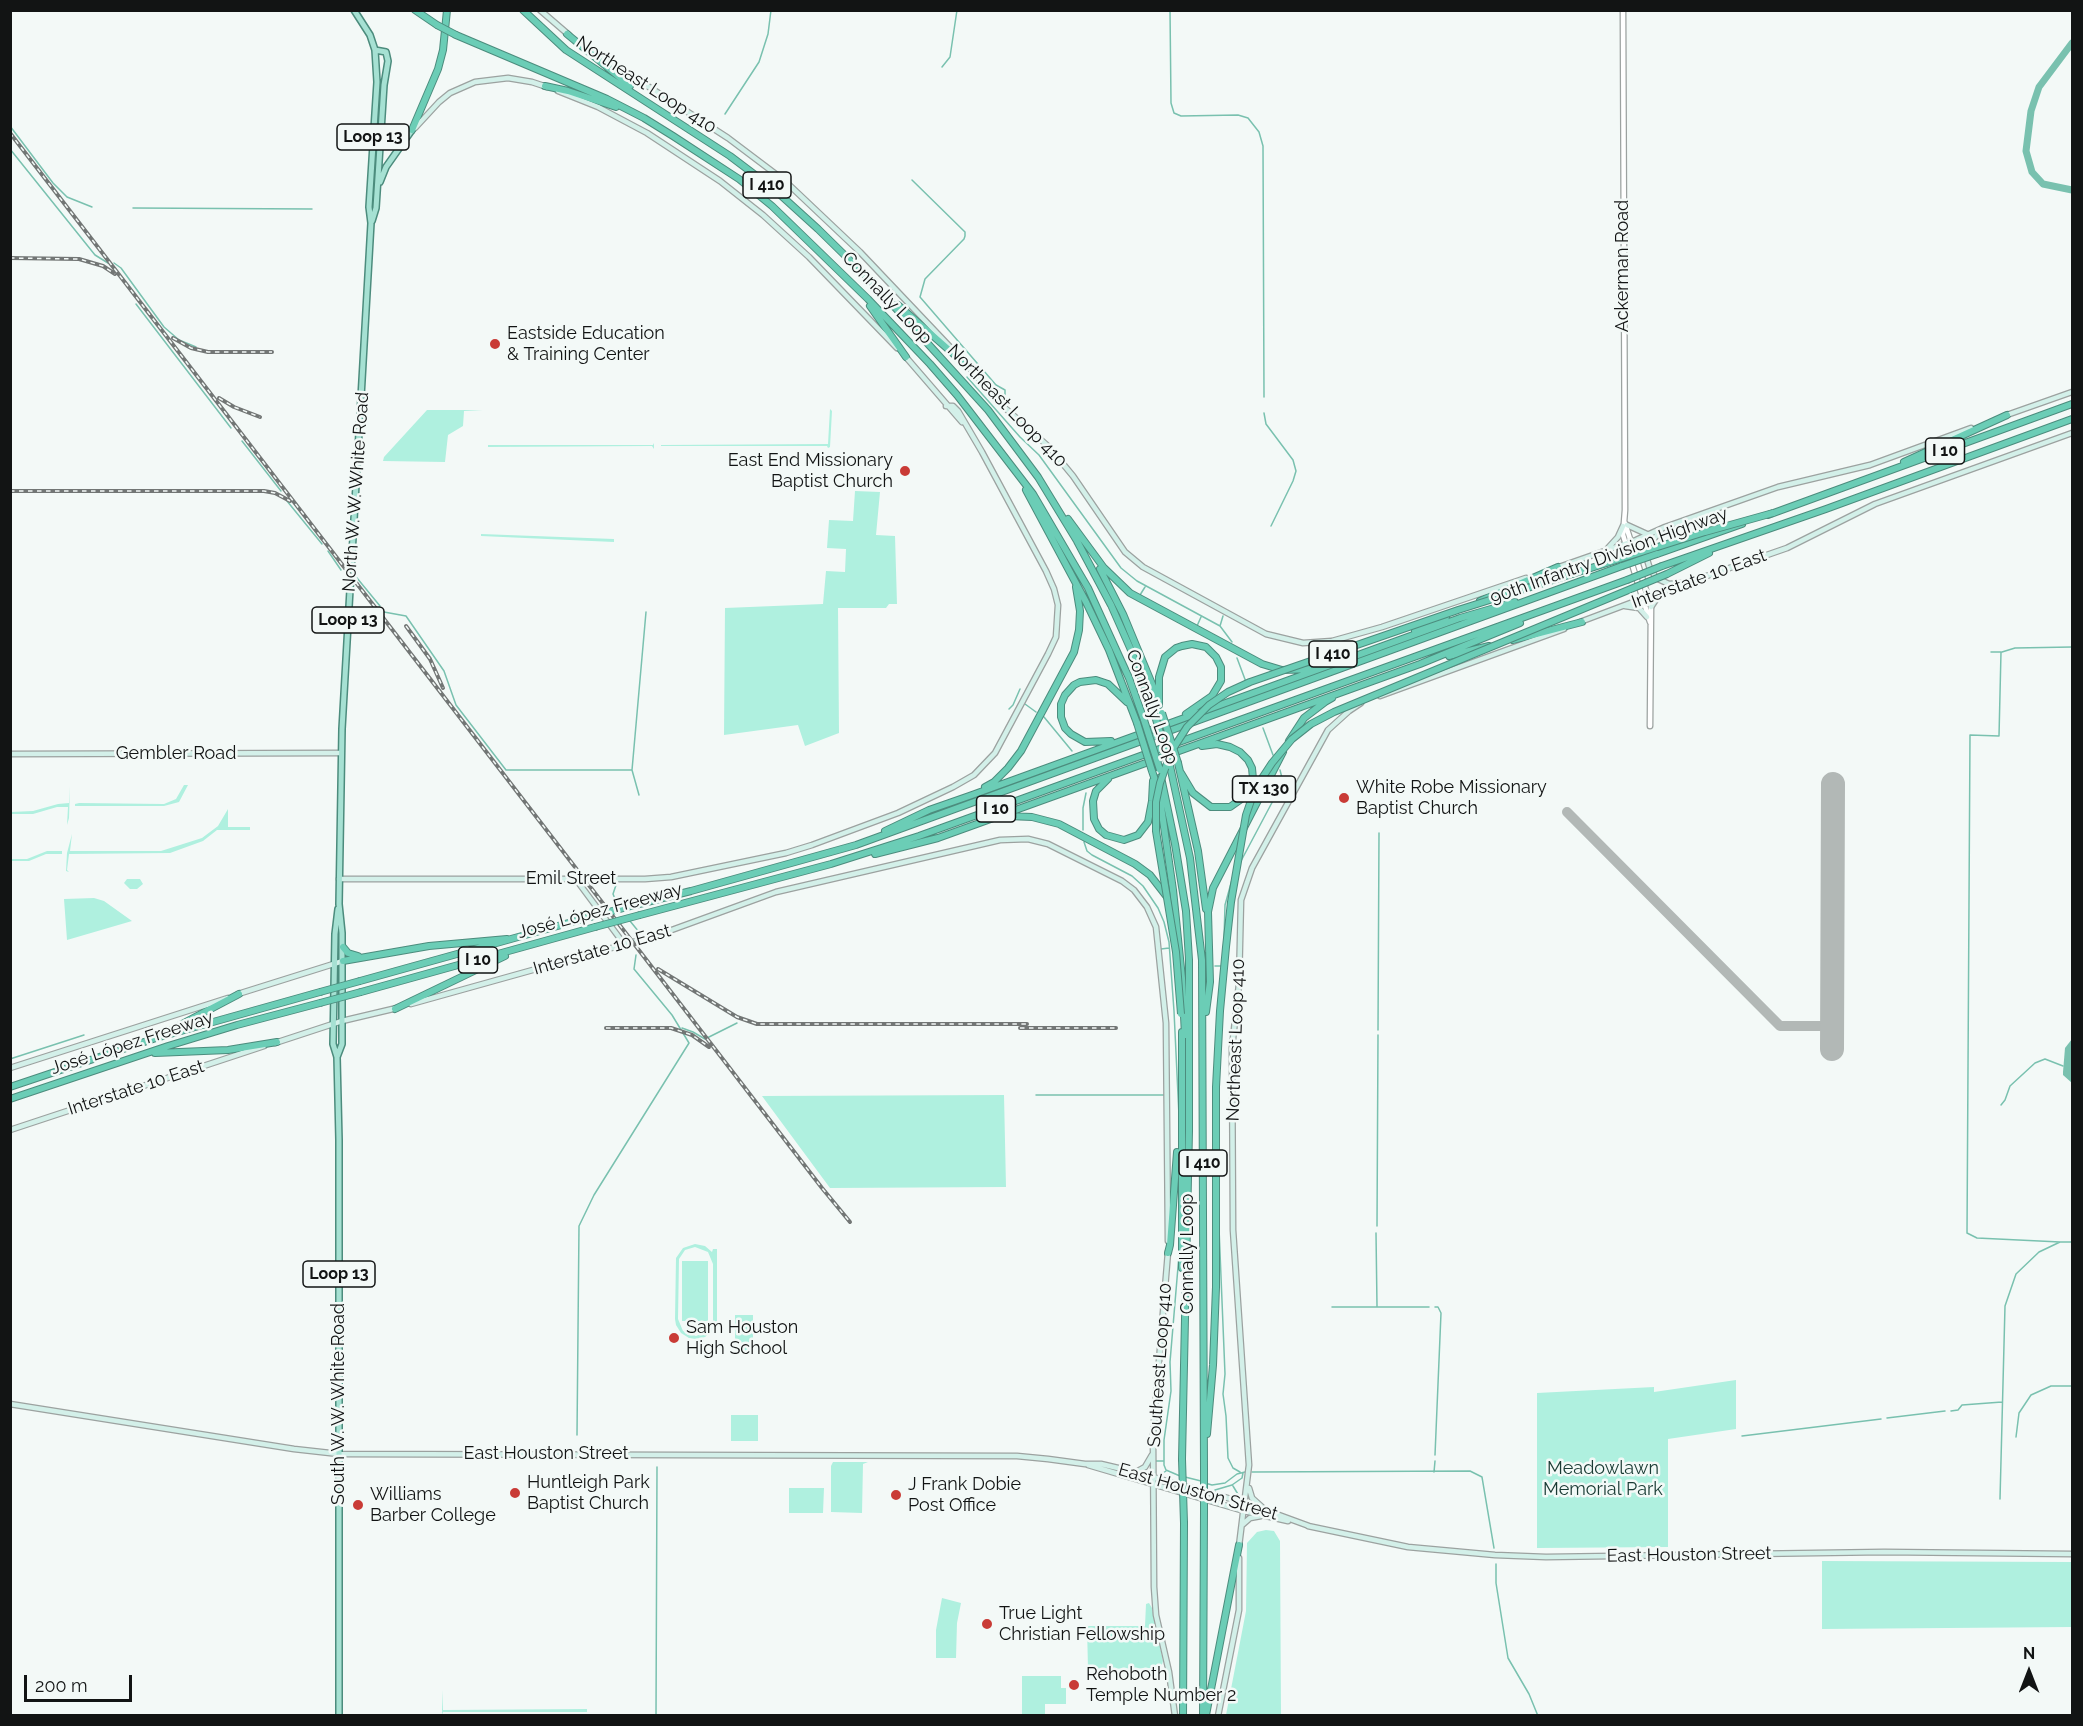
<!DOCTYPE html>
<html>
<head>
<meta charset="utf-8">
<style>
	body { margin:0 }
	#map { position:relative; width:2083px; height:1726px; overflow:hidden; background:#f3f9f7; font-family:Raleway,sans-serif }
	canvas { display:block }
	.frame { position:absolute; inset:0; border:12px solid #121414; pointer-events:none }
	.north { position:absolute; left:1999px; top:1642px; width:60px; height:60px; -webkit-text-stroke:4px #f3f9f7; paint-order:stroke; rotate:0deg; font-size:16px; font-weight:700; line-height:24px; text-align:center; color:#121414 }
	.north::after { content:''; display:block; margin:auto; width:21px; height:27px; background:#121414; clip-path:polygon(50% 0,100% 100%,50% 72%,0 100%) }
	.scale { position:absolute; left:24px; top:1675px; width:108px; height:27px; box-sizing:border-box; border:3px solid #121414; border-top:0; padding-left:8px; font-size:18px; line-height:21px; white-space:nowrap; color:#121414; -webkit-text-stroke:4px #f3f9f7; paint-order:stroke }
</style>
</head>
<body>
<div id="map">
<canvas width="2083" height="1726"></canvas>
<div class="frame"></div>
<div class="north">N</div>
<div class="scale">200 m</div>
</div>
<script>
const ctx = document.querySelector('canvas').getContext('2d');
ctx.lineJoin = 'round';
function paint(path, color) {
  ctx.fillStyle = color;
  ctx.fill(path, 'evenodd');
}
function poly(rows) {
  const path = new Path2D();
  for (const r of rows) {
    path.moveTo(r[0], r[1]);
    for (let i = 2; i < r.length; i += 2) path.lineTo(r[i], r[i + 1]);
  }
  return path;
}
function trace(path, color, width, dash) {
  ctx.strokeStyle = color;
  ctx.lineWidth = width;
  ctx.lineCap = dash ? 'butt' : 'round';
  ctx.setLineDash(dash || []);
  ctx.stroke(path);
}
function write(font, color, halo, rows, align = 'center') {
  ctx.font = font + ' Raleway,sans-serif';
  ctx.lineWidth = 5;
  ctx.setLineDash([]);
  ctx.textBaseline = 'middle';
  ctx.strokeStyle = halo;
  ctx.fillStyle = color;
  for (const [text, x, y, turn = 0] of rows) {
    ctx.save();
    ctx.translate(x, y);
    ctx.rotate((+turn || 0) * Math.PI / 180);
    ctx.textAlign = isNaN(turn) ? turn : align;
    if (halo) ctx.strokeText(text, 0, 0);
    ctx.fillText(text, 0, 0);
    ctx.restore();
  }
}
paint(poly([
	[830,409,832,411,830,447,828,448,827,446,661,446,661,445,828,444],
	[427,410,483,410,464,411,463,426,448,435,445,462,383,461,384,457],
	[654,443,654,449,652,446,488,447,488,445,653,445],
	[855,491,880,492,876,535,895,536,897,604,889,604,886,608,838,608,839,733,805,746,798,725,724,735,725,608,823,604,826,571,845,572,846,549,827,548,829,520,853,521],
	[481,534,614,539,614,542,481,536],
	[184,785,188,785,179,802,164,806,75,806,75,804,79,803,164,804,176,799],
	[70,786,69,818,67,825,68,807,57,807,33,814,11,814,11,812,33,811,58,804,69,803],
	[228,809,228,827,250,827,250,830,217,830,203,841,170,853,69,854,67,870,69,872,66,871,67,853,72,834,70,851,161,851,202,838,218,826],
	[47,851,62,851,62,854,46,854,29,861,11,861,11,859,27,859],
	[127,879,140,879,143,884,137,889,130,889,124,883],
	[94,898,104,901,132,921,67,940,64,899],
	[1004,1095,1006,1187,830,1188,762,1096],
	[695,1244,705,1246,712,1252,713,1249,717,1249,717,1334,713,1334,712,1331,705,1337,696,1339,689,1338,681,1333,676,1325,675,1319,676,1258,683,1248],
	[695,1247,708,1252,713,1264,713,1321,708,1331,696,1336,683,1331,678,1319,679,1259,685,1250],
	[682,1261,708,1261,708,1321,682,1321],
	[735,1315,753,1315,753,1354,735,1354],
	[1736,1380,1736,1429,1668,1439,1668,1547,1537,1548,1537,1393,1654,1387,1654,1392],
	[731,1415,758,1415,758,1441,731,1441],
	[833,1462,868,1462,863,1464,862,1513,831,1512,831,1466],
	[789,1488,824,1488,823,1513,789,1513],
	[1266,1530,1274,1531,1280,1541,1281,1715,1226,1715,1246,1611,1247,1543,1257,1532],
	[1822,1561,2072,1562,2072,1627,1822,1629],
	[942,1598,961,1603,957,1623,956,1658,936,1658,936,1630],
	[1149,1603,1152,1608,1163,1661,1161,1668,1088,1669,1087,1626,1145,1626,1146,1604],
	[1022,1676,1061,1676,1061,1688,1066,1688,1066,1704,1045,1704,1045,1715,1022,1715],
	[442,1690,443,1710,587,1709,587,1712,443,1712,442,1715]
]), '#aff0df');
paint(poly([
	[2072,1039,2072,1083,2063,1075,2063,1072,2065,1048]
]), '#79c1af');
trace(poly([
	[1170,10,1171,103,1174,113,1181,116,1238,115,1248,118,1259,132,1263,146,1264,397],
	[942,67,950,57,957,10],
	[725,114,759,62,768,34,771,10],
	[10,126,53,183,67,197,92,207],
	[10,149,95,255,108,263],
	[912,180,965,232,965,236,964,239,925,279,920,297,996,385,1005,390,1005,395],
	[133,208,312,209],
	[114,263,121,268,164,327,179,340,196,347],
	[136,304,231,428],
	[967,377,1020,437,1039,455,1121,568,1137,581,1220,626,1232,642],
	[1264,413,1266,424,1293,460,1296,471,1293,481,1271,526],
	[242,441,281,491],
	[287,501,322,544],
	[328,551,341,570],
	[357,578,380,606],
	[1140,595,1145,587],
	[384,612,406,616,444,671,456,705,506,770,632,770],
	[1197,626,1201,617],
	[1220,626,1223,616],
	[1991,652,2001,652,1999,736,1970,735,1967,1233,1977,1238,2060,1242],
	[2002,652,2015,648,2072,647],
	[1237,658,1246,682],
	[1025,704,1036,712],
	[1009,709,1013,705,1020,689],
	[1044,717,1072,751],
	[1263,728,1273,755],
	[639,795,632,770,646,612],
	[1083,830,1083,808,1086,793],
	[1084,842,1087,851,1092,855,1132,876,1143,886,1158,908,1164,922,1169,942,1174,1011,1179,1116],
	[1241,861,1276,795,1282,778,1280,770],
	[616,885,613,894,618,906],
	[630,921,639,932,639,936],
	[1224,939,1225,905,1233,876],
	[1161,949,1169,948],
	[1215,966,1223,966],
	[682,1028,693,1032,705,1039,737,1023],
	[1378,1030,1379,833],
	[10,1059,84,1035],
	[1036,1095,1164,1095],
	[2001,1105,2005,1100,2010,1086,2035,1063,2045,1059,2063,1066],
	[1377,1226,1378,1035],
	[1219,1228,1225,1374,1223,1394,1226,1416,1228,1458,1233,1468,1240,1472],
	[1376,1233,1377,1306],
	[1179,1255,1170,1362,1171,1391,1164,1440,1164,1465,1166,1470,1180,1476],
	[1332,1307,1429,1307],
	[1435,1307,1438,1307,1441,1313,1435,1455],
	[1951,1411,1958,1410,1962,1405,2002,1402],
	[1887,1418,1945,1411],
	[577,1435,579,1226,594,1195,689,1043,672,1015,634,969,636,955],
	[1742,1436,1881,1419],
	[2016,1437,2019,1413,2031,1395,2051,1386,2072,1386],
	[1156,1461,1164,1461],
	[1252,1472,1470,1471,1482,1477,1494,1548],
	[1434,1472,1435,1461],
	[1160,1475,1166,1471],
	[1185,1477,1201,1481],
	[1205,1483,1212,1485,1225,1483,1237,1474,1245,1472],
	[1233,1486,1239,1496],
	[1215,1490,1232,1485,1242,1478,1243,1473],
	[2000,1499,2005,1306,2016,1274,2039,1252,2060,1242,2072,1242],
	[1496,1564,1496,1583,1508,1658,1529,1694,1538,1716],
	[656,1716,657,1467]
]), '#79c1af', 1.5);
trace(poly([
	[2072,43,2039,87,2031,111,2026,151,2032,172,2043,184,2072,190]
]), '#79c1af', 7);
trace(poly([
	[1567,812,1780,1026,1832,1026]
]), '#b2b8b6', 10);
trace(poly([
	[1832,1049,1833,784]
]), '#b2b8b6', 24);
const tertiary = poly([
	[1623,10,1625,510,1623,535,1650,622],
	[1625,523,1651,606,1650,726]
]);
const secondary = poly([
	[540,10,569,35],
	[584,45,728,138,785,181,860,252,952,349],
	[558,91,598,107,647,133,720,181,763,215,809,257,897,348],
	[415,128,439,102,450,93,475,82,508,78,532,82,547,87],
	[905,356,962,422],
	[964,362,1005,408,1049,447,1073,476,1125,552,1143,567,1266,634,1303,643,1332,641,1382,627,1526,578],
	[2004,416,2072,392],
	[1627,525,1649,535],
	[1661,531,1649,544,1646,556,1649,566,1656,578,1669,584,1681,583],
	[1608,548,1618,537,1623,526],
	[1556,568,1636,540,1665,527,1778,487,1870,465,1971,428],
	[1625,606,1639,608,1647,617],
	[1651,607,1657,598,1665,592],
	[1580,622,1649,596,1787,548,1875,504,2072,433],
	[1380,696,1564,629],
	[10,754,341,753],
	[575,878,624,944],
	[339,879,645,879,671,877,786,853,812,845,898,813,953,787,974,775,995,753,1048,654,1056,637,1058,605,1054,589,1046,571,982,452,958,411,953,406,946,406],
	[238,994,343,961],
	[411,1004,658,935,776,892,1000,840,1028,839,1048,844,1122,881,1134,890,1147,907,1156,927,1166,1023,1168,1241],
	[275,1043,342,1021,397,1008],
	[10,1068,228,998],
	[10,1130,264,1046],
	[1168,1252,1153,1434,1154,1587,1156,1615,1169,1672,1175,1716],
	[10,1404,294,1449,339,1454,1017,1456,1048,1459,1085,1464,1101,1464,1135,1472,1249,1504,1309,1526],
	[1088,1465,1244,1511,1288,1521],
	[1136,1472,1145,1467,1152,1455],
	[1249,1488,1252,1498,1262,1507],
	[1242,1525,1250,1518,1261,1516],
	[1308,1526,1408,1547,1495,1555,1546,1557,1884,1552,2072,1554],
	[1239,1546,1249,1465,1233,1230,1232,1048,1239,984,1241,900,1252,868,1328,730,1349,711,1361,703],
	[1218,1716,1239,1610,1239,1558]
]);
const primary = poly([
	[380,182,386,167,412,130],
	[372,221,376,208,384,85,388,61,386,52,375,50],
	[338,909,335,934,333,1044,337,1057,339,1140,339,1716],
	[337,1057,342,1044,342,933,339,904,342,729,371,223,369,207,377,82,375,50,370,35,354,10]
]);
const motorway = poly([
	[415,10,437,25],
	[523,10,566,50,730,156,775,190,818,229,871,281,988,410,1038,477,1077,541,1111,605,1131,650,1155,716],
	[567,34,630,86],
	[456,35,607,99,644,118,673,136,739,179,772,206,868,299,930,364,957,395,1033,494,1088,588,1129,678,1144,720],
	[545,86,568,91,616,107],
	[412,130,438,69,443,50,447,10],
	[898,305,965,364],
	[870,306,906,357],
	[1904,462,2007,415],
	[1026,490,1086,602,1109,650,1137,723],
	[1768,515,2072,404],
	[1068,519,1104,568,1130,593,1262,664,1282,670,1313,669],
	[1657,554,1742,524],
	[1662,566,1826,509,2072,419],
	[1100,569,1123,614,1157,696],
	[1667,574,1709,553],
	[1480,601,1558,567],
	[1415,631,1446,617],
	[1513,640,1582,622],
	[1449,656,1489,646],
	[1159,705,1159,677,1165,657,1176,648,1182,646,1192,644,1206,647,1216,657,1221,667,1221,681,1212,696,1186,714],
	[1111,741,1085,742,1071,734,1065,728,1061,717,1061,704,1065,695,1074,685,1080,682,1096,680,1108,684,1127,702],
	[1289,741,1304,718,1325,702,1332,698],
	[1178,763,1198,851,1206,909],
	[1170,766,1190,858,1202,960,1204,1469],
	[1152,771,1159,792,1173,890,1182,978,1185,1035],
	[1181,773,1193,793,1211,807,1230,807,1247,795,1253,779,1252,768,1248,760,1240,752,1230,747,1217,744,1202,746],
	[1161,777,1175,844,1186,911,1189,960,1189,1131,1182,1459],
	[1108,779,1096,791,1093,801,1094,819,1099,829,1106,835,1124,840,1138,835,1148,822,1152,801,1153,781],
	[985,787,994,782,1008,768,1021,751,1074,652,1079,630,1080,611,1076,587],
	[1008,816,1032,817,1059,824,1135,864,1150,875,1167,897],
	[885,831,929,810,972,795,1460,618,1515,602],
	[875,854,938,838,1420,664,1520,623],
	[631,906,691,891,856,845,1622,566],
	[640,915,831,864,919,836,1627,580],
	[343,947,348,953,358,956],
	[343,961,429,946,507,939],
	[360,981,590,917],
	[361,992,595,927],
	[395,1009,505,956],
	[1206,1012,1210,982,1208,912,1213,888,1283,752],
	[165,1033,239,994],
	[155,1053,228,1050,277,1042],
	[10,1087,156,1038,320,992],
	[10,1099,168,1046,237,1025,320,1003],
	[1168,1253,1170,1245,1177,1152],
	[1182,1268,1182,1032],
	[1207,1434,1213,1365,1216,1287],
	[1206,1715,1239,1545],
	[1183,1716,1184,1523],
	[1203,1716,1204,1512]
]);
trace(tertiary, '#9ca2a0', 7);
trace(secondary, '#9ca2a0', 7);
trace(primary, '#4c8c7d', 8);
trace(motorway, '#4c8c7d', 8);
trace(tertiary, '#fff', 4.5);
trace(secondary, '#d3f0e9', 4.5);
trace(primary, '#a6e1d3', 5);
trace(motorway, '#6bcdb6', 6);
const rail = poly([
	[10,133,822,1188,850,1222],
	[10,258,79,259,103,266,115,274],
	[173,338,191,348,208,352,272,352],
	[219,398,234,407,260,417],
	[10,491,264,491,275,493,290,501],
	[406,626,430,659,443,688],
	[658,969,737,1017,757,1024,1027,1024],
	[606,1028,671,1028,692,1035,709,1047],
	[1020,1028,1116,1028]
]);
trace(rail, '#727675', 4);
trace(rail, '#f3f9f7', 1.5, [4.5]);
const motorwayBridge = poly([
	[437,25,456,35],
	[1622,566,1657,554],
	[1627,580,1662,566],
	[1162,713,1178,763],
	[1155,716,1170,766],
	[1144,720,1160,770],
	[1137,723,1152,771],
	[590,917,631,906],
	[595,927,640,915],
	[320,992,360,981],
	[320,1003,361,992],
	[1181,1014,1176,952,1156,831,1156,802,1160,783,1171,752,1187,727,1209,705,1228,692,1250,682,1458,610,1705,532,1773,513],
	[1216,1287,1216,1087,1220,1011,1226,947,1231,902,1246,815,1255,789,1272,763,1292,739,1311,724,1334,712,1667,574],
	[1182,1459,1184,1523],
	[1204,1469,1204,1512]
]);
trace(motorwayBridge, '#4c8c7d', 8, []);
trace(motorwayBridge, '#6bcdb6', 6);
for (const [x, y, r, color] of [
	[495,344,6,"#c93b36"],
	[905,471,6,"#c93b36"],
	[1344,798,6,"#c93b36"],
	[674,1338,6,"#c93b36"],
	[515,1493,6,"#c93b36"],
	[896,1495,6,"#c93b36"],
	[358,1505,6,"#c93b36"],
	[987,1624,6,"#c93b36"],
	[1074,1685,6,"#c93b36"]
]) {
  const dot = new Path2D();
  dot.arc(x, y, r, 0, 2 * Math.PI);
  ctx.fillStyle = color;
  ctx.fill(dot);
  trace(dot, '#f3f9f7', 2);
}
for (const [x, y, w] of [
	[373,137,72],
	[767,185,48],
	[1945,451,39],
	[348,620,72],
	[1333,654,48],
	[1264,789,63],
	[996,809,39],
	[478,960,39],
	[1203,1163,48],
	[339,1274,72]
]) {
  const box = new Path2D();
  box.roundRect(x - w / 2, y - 13, w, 26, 4.5);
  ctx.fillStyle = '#f3f9f7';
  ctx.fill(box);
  trace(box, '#121414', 1.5);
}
write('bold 16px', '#121414', null, [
	["Loop 13",373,137],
	["I 410",767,185],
	["I 10",1945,451],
	["Loop 13",348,620],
	["I 410",1333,654],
	["TX 130",1264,789],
	["I 10",996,809],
	["I 10",478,960],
	["I 410",1203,1163],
	["Loop 13",339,1274]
]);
write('18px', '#121414', '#f3f9f7', [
	["Northeast Loop 410",646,85,33],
	["Ackerman Road",1623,266,-90],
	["Connally Loop",887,298,46],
	["Northeast Loop 410",1007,406,46],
	["North W. W. White Road",356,492,-86],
	["90th Infantry Division Highway",1609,556,-20],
	["Interstate 10 East",1699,579,-20],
	["Connally Loop",1152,707,70],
	["Gembler Road",176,754],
	["Emil Street",571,879],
	["José López Freeway",600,911,-15],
	["Interstate 10 East",602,950,-16],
	["Northeast Loop 410",1236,1040,-88],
	["José López Freeway",132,1043,-18],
	["Interstate 10 East",136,1088,-18],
	["Connally Loop",1188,1254,-90],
	["Southeast Loop 410",1160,1365,-86],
	["South W. W. White Road",339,1404,-90],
	["East Houston Street",546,1454],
	["East Houston Street",1198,1492,16],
	["East Houston Street",1689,1555,-1]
]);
write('18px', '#121414', '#f3f9f7', [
	["Eastside Education",507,334],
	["& Training Center",507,355],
	["East End Missionary",893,461,"right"],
	["Baptist Church",893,482,"right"],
	["White Robe Missionary",1356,788],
	["Baptist Church",1356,809],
	["Sam Houston",686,1328],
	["High School",686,1349],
	["Huntleigh Park",527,1483],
	["Baptist Church",527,1504],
	["J Frank Dobie",908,1485],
	["Post Office",908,1506],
	["Williams",370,1495],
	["Barber College",370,1516],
	["True Light",999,1614],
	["Christian Fellowship",999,1635],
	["Rehoboth",1086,1675],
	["Temple Number 2",1086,1696]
], 'left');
write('18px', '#183a33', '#f3f9f7', [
	["Meadowlawn",1603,1469],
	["Memorial Park",1603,1490]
]);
</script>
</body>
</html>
